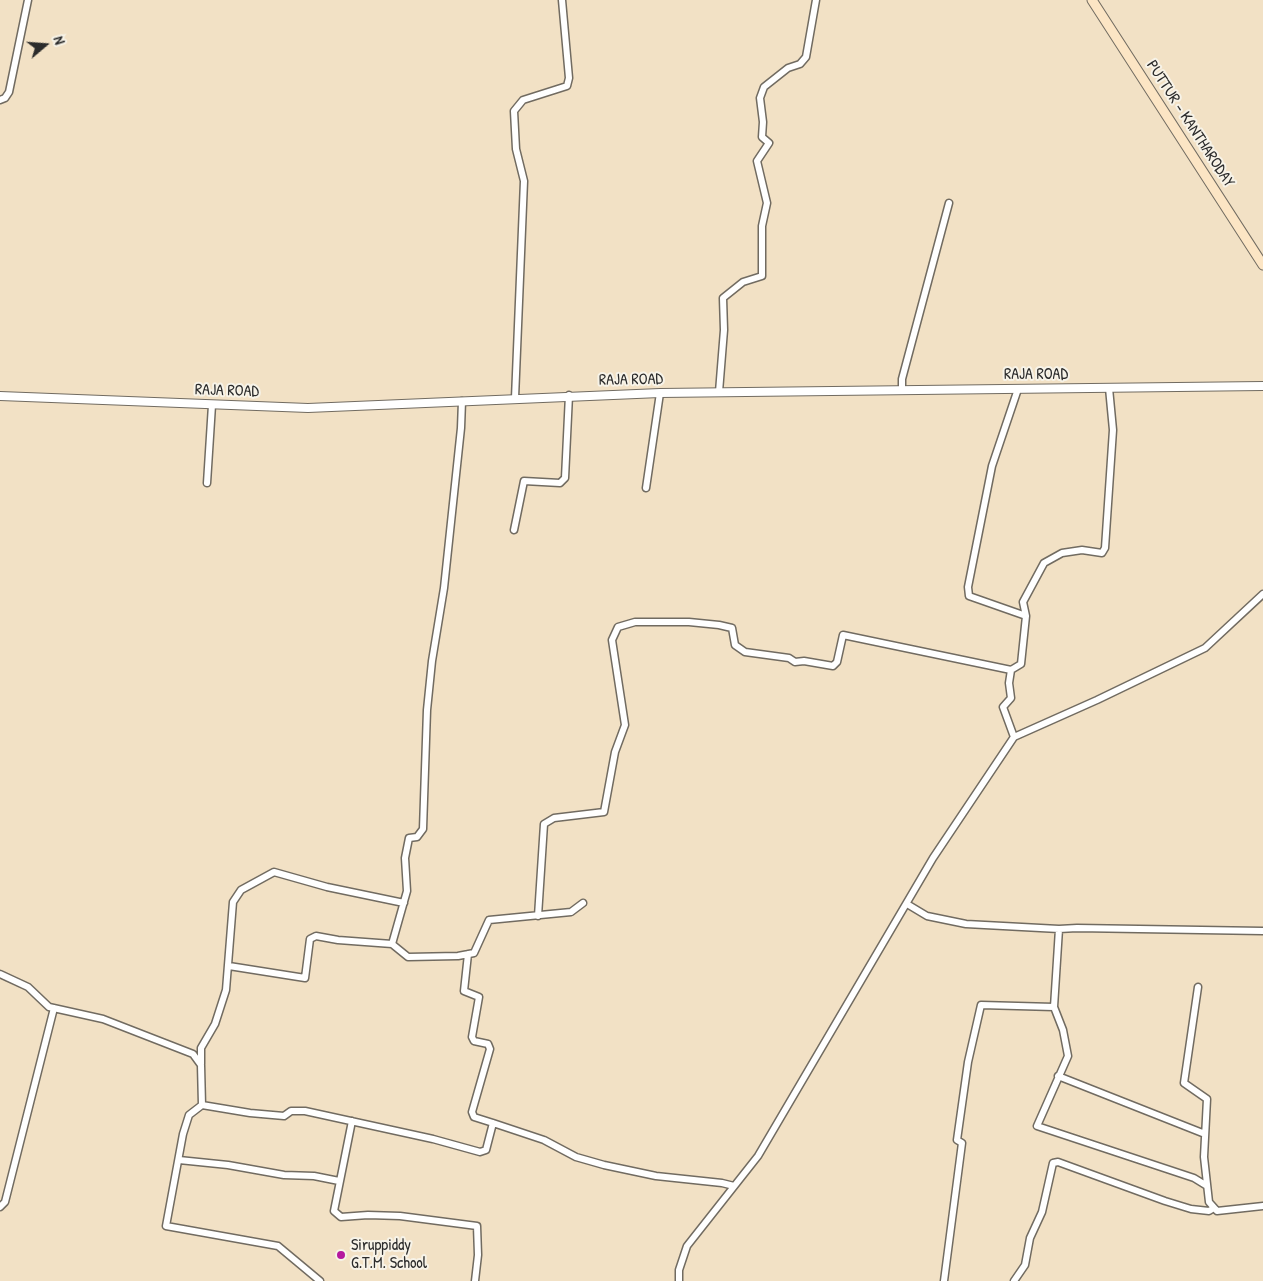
<!DOCTYPE html>
<html>
<head>
<meta charset="utf-8">
<style>
	body { margin:0 }
	#map { position:relative; width:1263px; height:1281px; overflow:hidden; background:#f2e1c5; font-family:"Patrick Hand",sans-serif }
	canvas { display:block }
	.north { position:absolute; left:20px; top:20px; width:50px; height:50px; -webkit-text-stroke:4px #f7f3e8; paint-order:stroke; rotate:72deg; font-size:14px; font-weight:700; line-height:20px; text-align:center; color:#2b2b2b }
	.north::after { content:''; display:block; margin:auto; width:18px; height:22px; background:#2b2b2b; clip-path:polygon(50% 0,100% 100%,50% 72%,0 100%) }
</style>
</head>
<body>
<div id="map">
<canvas width="1263" height="1281"></canvas>
<div class="north">N</div>
</div>
<script>
const ctx = document.querySelector('canvas').getContext('2d');
ctx.lineJoin = 'round';
function poly(rows) {
  const path = new Path2D();
  for (const r of rows) {
    path.moveTo(r[0], r[1]);
    for (let i = 2; i < r.length; i += 2) path.lineTo(r[i], r[i + 1]);
  }
  return path;
}
function trace(path, color, width, dash) {
  ctx.strokeStyle = color;
  ctx.lineWidth = width;
  ctx.lineCap = dash ? 'butt' : 'round';
  ctx.setLineDash(dash || []);
  ctx.stroke(path);
}
function write(font, color, halo, rows, align = 'center') {
  ctx.font = font + ' "Patrick Hand",sans-serif';
  ctx.lineWidth = 4;
  ctx.setLineDash([]);
  ctx.textBaseline = 'middle';
  ctx.strokeStyle = halo;
  ctx.fillStyle = color;
  for (const [text, x, y, turn = 0] of rows) {
    ctx.save();
    ctx.translate(x, y);
    ctx.rotate((+turn || 0) * Math.PI / 180);
    ctx.textAlign = isNaN(turn) ? turn : align;
    if (halo) ctx.strokeText(text, 0, 0);
    ctx.fillText(text, 0, 0);
    ctx.restore();
  }
}
const minor = poly([
	[0,100,5,98,9,92,28,0],
	[902,389,902,379,949,203],
	[1018,389,992,466,968,587,969,596,1026,616],
	[719,392,724,330,723,298,743,282,762,276,762,226,767,203,757,161,769,143,762,137,763,122,760,98,764,87,788,68,800,64,806,57,816,0],
	[515,398,524,181,516,149,514,111,523,100,567,86,569,78,562,0],
	[462,401,461,428,444,588,432,661,427,710,423,829,417,837,409,838,405,858,407,891,392,944,408,957,458,956,474,953,489,920,571,912,583,903],
	[207,483,212,405],
	[646,488,660,393],
	[514,530,524,481,560,483,565,478,569,395],
	[1014,737,1003,707,1011,698,1009,683,1011,670,1021,664,1026,616,1023,602,1044,563,1062,553,1082,550,1102,553,1105,548,1113,430,1109,388],
	[907,904,927,916,966,924,1059,929,1077,928,1263,931],
	[538,916,544,824,554,818,604,812,615,752,625,725,612,640,618,627,635,622,689,622,719,625,732,628,735,645,745,652,789,658,795,662,804,661,833,666,837,662,843,635,1011,670],
	[1059,929,1054,1007,1063,1030,1068,1056,1037,1126,1194,1178,1207,1186],
	[468,954,464,991,479,997,472,1037,474,1041,488,1044,490,1049,472,1112,474,1117,493,1123],
	[229,966,305,978,310,939,316,936,338,940,392,944],
	[0,974,28,987,49,1007,103,1019,193,1054,201,1065,202,1105,189,1115,183,1134,166,1226,278,1246,320,1281],
	[1198,987,1184,1083,1207,1099,1204,1157,1209,1202,1217,1211,1263,1206],
	[201,1064,201,1048,215,1024,226,990,233,902,241,890,274,872,327,887,404,903],
	[1058,1076,1205,1134],
	[202,1105,250,1113,284,1116,291,1111,305,1111,433,1139,480,1152,486,1150,493,1123,544,1140,576,1157,604,1165,656,1176,722,1183,734,1186],
	[352,1121,334,1211,341,1217,368,1215,400,1216,477,1226,478,1255,475,1281],
	[179,1160,228,1165,284,1175,314,1176,339,1181],
	[0,1207,5,1202,54,1008],
	[679,1281,679,1270,687,1246,758,1156,933,858,1014,737,1097,700,1205,648,1263,594],
	[944,1281,962,1143,957,1140,968,1062,981,1005,1054,1007],
	[1014,1281,1025,1265,1030,1238,1042,1212,1053,1163,1058,1162,1165,1201,1191,1209,1209,1211,1214,1208]
]);
const tertiary = poly([
	[0,396,308,408,660,393,1263,386]
]);
const secondary = poly([
	[1092,0,1263,265]
]);
trace(minor, '#716b61', 9);
trace(tertiary, '#716b61', 10);
trace(secondary, '#716b61', 11);
trace(minor, '#fff', 6);
trace(tertiary, '#fff', 8);
trace(secondary, '#fce5c4', 9);
for (const [x, y, r, color] of [
	[341,1255,5,"#b5179e"]
]) {
  const dot = new Path2D();
  dot.arc(x, y, r, 0, 2 * Math.PI);
  ctx.fillStyle = color;
  ctx.fill(dot);
  trace(dot, '#f7f3e8', 2);
}
write('16px', '#2b2b2b', '#f7f3e8', [
	["PUTTUR - KANTHARODAY",1190,124,57],
	["RAJA ROAD",1036,375],
	["RAJA ROAD",631,380,-1],
	["RAJA ROAD",227,391,2]
]);
write('16px', '#2b2b2b', '#f7f3e8', [
	["Siruppiddy",351,1246],
	["G.T.M. School",351,1264]
], 'left');
</script>
</body>
</html>
